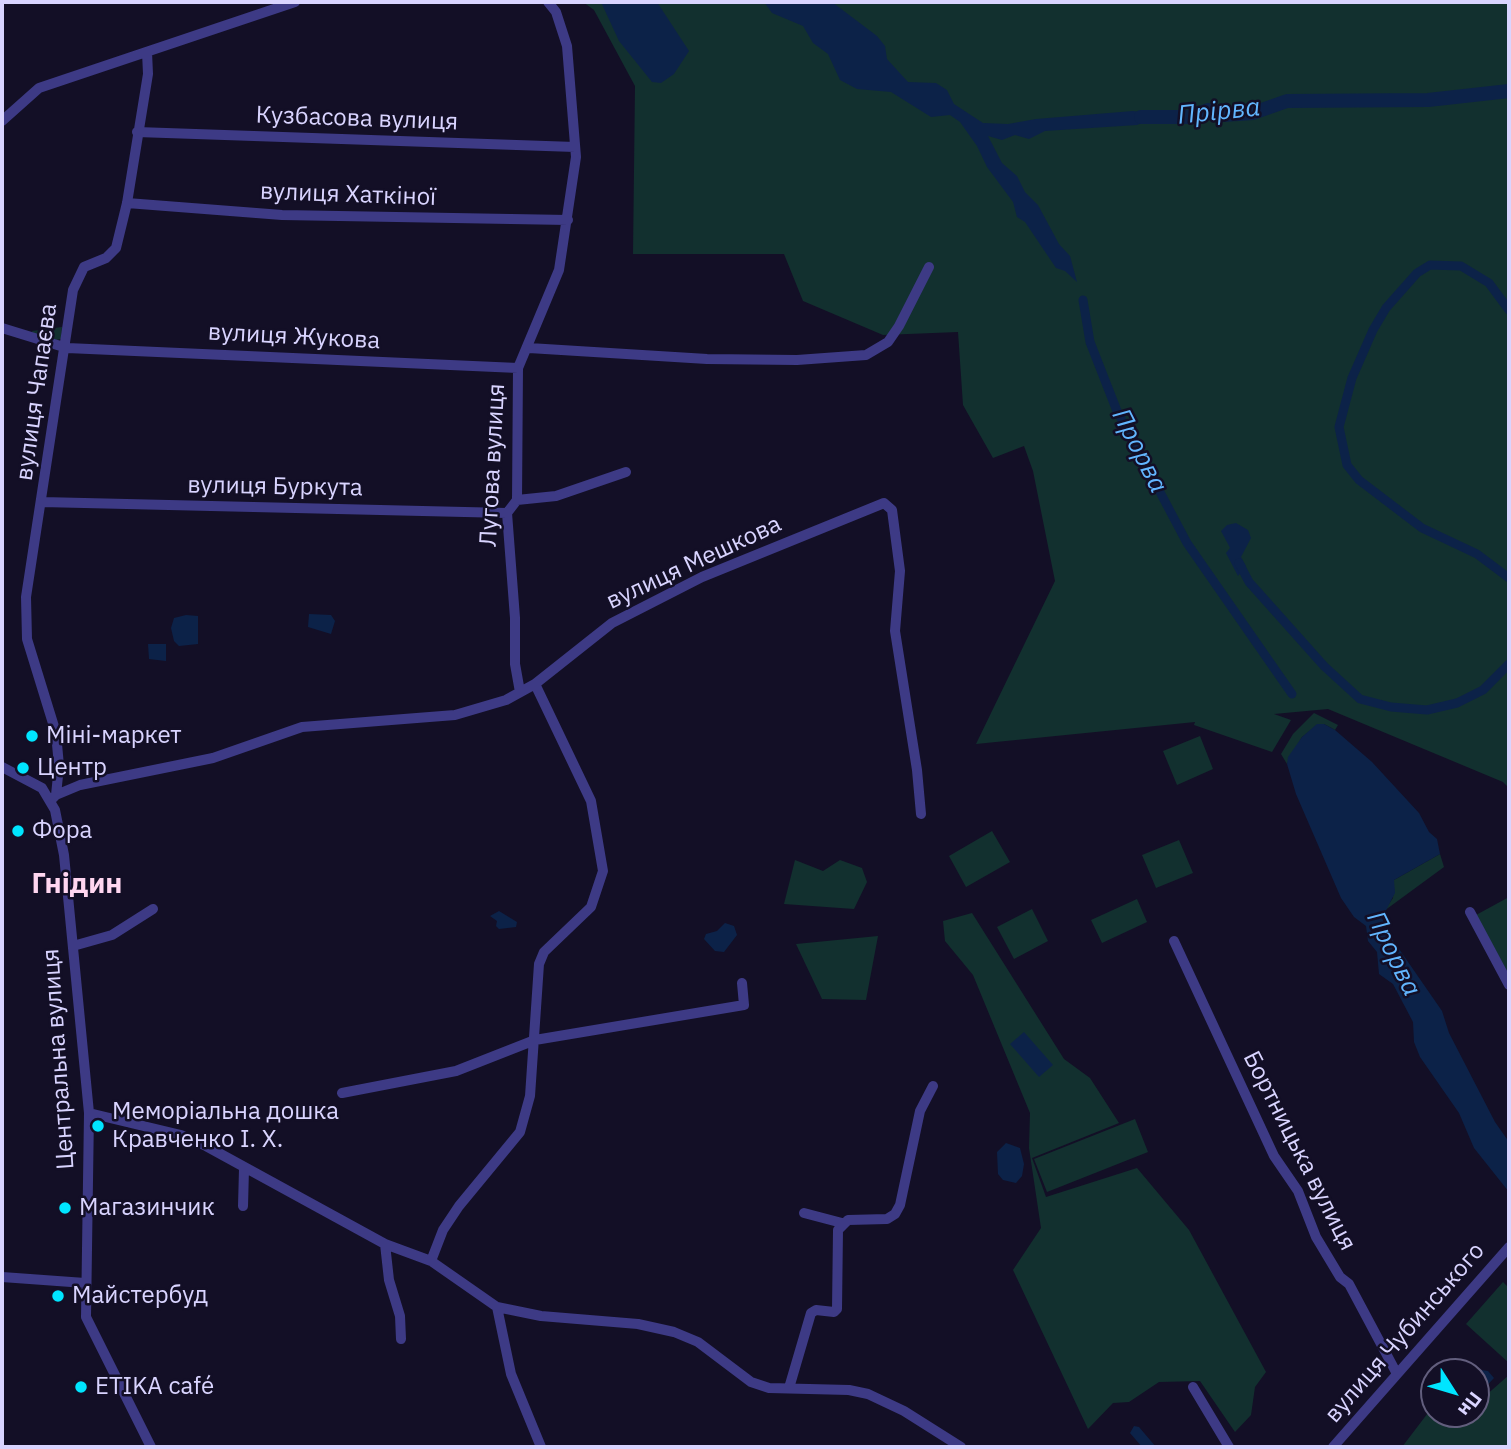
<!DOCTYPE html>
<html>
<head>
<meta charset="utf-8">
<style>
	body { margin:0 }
	#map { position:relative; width:1511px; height:1449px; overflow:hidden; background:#130f26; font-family:"IBM Plex Sans",sans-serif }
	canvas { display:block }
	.frame { position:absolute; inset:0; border:4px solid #d9d4ff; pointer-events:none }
	.north { position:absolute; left:1420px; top:1358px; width:70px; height:70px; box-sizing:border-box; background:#130f26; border:2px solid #625e7d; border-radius:50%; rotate:127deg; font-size:19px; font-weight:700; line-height:28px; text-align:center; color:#d9d4ff }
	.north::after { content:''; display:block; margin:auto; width:24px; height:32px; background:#00e5ff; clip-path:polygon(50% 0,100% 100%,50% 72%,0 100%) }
</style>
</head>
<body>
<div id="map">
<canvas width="1511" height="1449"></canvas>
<div class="frame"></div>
<div class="north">Пн</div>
</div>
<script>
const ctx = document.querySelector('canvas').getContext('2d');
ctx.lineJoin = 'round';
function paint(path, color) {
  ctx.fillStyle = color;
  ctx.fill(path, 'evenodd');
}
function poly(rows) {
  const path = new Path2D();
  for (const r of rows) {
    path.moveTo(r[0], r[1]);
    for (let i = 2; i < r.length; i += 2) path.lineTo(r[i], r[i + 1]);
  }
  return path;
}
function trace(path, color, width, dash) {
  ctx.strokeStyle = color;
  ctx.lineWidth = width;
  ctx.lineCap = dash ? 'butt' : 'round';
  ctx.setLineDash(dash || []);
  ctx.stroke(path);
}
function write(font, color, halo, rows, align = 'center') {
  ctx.font = font + ' "IBM Plex Sans",sans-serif';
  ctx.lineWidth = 5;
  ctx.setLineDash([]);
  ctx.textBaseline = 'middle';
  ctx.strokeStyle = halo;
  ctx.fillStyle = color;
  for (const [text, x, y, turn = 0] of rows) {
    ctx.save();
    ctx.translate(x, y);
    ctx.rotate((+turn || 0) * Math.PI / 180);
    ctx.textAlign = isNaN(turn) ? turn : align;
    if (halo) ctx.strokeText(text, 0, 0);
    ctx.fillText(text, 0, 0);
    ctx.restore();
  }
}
paint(poly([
	[583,2,1509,2,1509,788,1503,782,1328,709,1274,714,1291,720,1272,752,1194,725,1195,722,976,744,1055,581,1033,471,1024,446,993,458,963,405,958,332,883,335,803,301,784,254,633,254,635,86,594,10],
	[62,327,61,339,56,340,33,334,32,331],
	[1314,713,1338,725,1335,730,1324,724,1317,725,1302,737,1287,764,1281,754,1293,734],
	[1200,736,1213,769,1177,785,1163,751],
	[992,831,1010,862,966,887,949,856],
	[1179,840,1193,873,1156,888,1142,855],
	[1440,854,1444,867,1384,911,1393,898,1394,880],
	[795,860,823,871,840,860,862,868,867,882,854,909,784,904],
	[1509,897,1509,975,1476,915],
	[1137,899,1147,922,1102,943,1091,920],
	[1032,909,1048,941,1014,959,997,927],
	[972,913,1064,1059,1090,1078,1119,1123,1032,1158,1046,1197,1137,1168,1189,1230,1266,1372,1255,1387,1251,1415,1235,1432,1200,1381,1159,1382,1129,1402,1113,1403,1088,1429,1013,1270,1041,1228,1029,1148,1030,1113,973,975,945,941,943,921],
	[878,936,866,1000,822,999,796,944],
	[1135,1119,1148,1152,1047,1192,1034,1159],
	[1503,1282,1509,1288,1509,1363,1466,1324],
	[1509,1375,1509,1447,1402,1447,1434,1405,1434,1414,1476,1414,1476,1404]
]), '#12302f');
paint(poly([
	[601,2,657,2,689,51,674,74,661,83,652,82,619,41],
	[764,2,832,2,877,36,885,46,887,59,908,82,936,83,947,90,954,104,983,123,1008,124,1036,119,1133,111,1160,115,1137,125,1045,131,1029,139,1015,135,1002,140,988,136,1002,163,1017,176,1025,192,1038,205,1059,244,1070,256,1077,282,1065,271,1056,268,1025,222,1017,217,1013,202,987,167,977,146,960,122,950,115,931,117,891,92,857,89,840,80,828,54,813,43,803,26,772,13],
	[1236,523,1248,530,1251,538,1241,557,1246,566,1238,576,1226,553,1230,548,1228,544,1221,531,1227,525],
	[309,614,331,615,335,621,331,634,308,627],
	[186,615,198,616,198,644,179,646,174,641,171,628,174,618],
	[148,644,166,644,166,661,149,659],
	[1317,724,1324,724,1335,730,1372,762,1419,813,1429,832,1437,839,1440,854,1394,880,1395,893,1382,918,1388,933,1442,1011,1449,1033,1495,1122,1509,1142,1509,1192,1474,1148,1459,1113,1420,1057,1414,1042,1413,1022,1393,984,1379,974,1377,952,1368,941,1366,926,1354,917,1341,898,1296,794,1287,764,1288,757,1302,737],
	[499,911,517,922,516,927,499,929,496,926,497,921,490,916],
	[725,923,734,926,737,935,724,952,715,951,704,939,706,934,717,931],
	[1024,1032,1053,1065,1039,1077,1010,1044],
	[1006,1143,1020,1148,1024,1164,1022,1176,1016,1183,1003,1180,998,1174,997,1152],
	[1475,1369,1488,1371,1494,1378,1476,1397,1476,1372,1470,1372],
	[1134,1426,1139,1427,1156,1447,1142,1447,1130,1433]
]), '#0c2248');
trace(poly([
	[1083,300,1090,342,1117,411,1187,543,1292,694],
	[1509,310,1489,283,1461,266,1430,265,1417,273,1386,308,1373,330,1352,378,1339,427,1347,465,1359,480,1422,528,1477,554,1509,578],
	[1239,563,1249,582,1324,666,1360,699,1391,707,1427,710,1457,703,1483,690,1509,664]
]), '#0c2248', 9);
trace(poly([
	[1141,117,1188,117,1208,110,1223,115,1253,113,1287,101,1428,100,1509,91]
]), '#0c2248', 14);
trace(poly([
	[2,121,39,88,295,2],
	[137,132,575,147],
	[127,203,282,215,568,220],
	[2,328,67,348,518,368],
	[529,348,707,359,797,360,866,355,888,342,899,326,929,267],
	[517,500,556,496,626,472],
	[42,502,507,513],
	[520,692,515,664,515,618,507,513,517,500,518,368,559,270,576,157,567,46,556,12,548,2],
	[2,767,42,788,55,810,64,855,89,1113,86,1317,151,1447],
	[56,795,80,785,213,758,302,727,455,715,506,700,535,684,612,623,702,577,884,503,892,510,900,571,895,631,917,770,921,814],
	[51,800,56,795,59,766,56,733,27,639,26,597,73,290,84,267,106,258,116,248,127,203,148,74,147,52],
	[1470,912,1509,985],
	[1174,941,1274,1156,1298,1191,1316,1237,1340,1277,1349,1284,1397,1374],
	[73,946,112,935,153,909],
	[342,1093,456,1071,535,1040,744,1005,742,983],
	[89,1113,181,1135,206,1146,385,1244,431,1261,497,1307,541,1316,638,1324,674,1332,698,1342,751,1382,769,1388,849,1390,868,1394,904,1411,961,1447],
	[243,1206,244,1169],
	[804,1213,842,1223],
	[385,1244,389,1280,400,1316,401,1339],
	[431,1261,443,1230,459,1206,520,1132,530,1096,539,964,544,952,591,907,603,871,591,801,535,684],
	[2,1277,85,1283],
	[497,1307,511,1374,541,1447],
	[1193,1387,1229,1447],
	[789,1388,811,1313,816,1310,834,1312,837,1309,838,1230,848,1220,887,1219,895,1214,900,1205,920,1111,933,1086],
	[1333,1447,1509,1247]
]), '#3d3a85', 10);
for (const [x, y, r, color] of [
	[32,736,7,"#00e5ff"],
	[23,768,7,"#00e5ff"],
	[18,831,7,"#00e5ff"],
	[98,1126,7,"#00e5ff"],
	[65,1208,7,"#00e5ff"],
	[58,1296,7,"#00e5ff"],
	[81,1387,7,"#00e5ff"]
]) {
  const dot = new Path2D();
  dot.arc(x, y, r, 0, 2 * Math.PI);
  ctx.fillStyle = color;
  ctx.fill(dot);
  trace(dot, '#130f26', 2.5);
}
write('24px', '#d9d4ff', '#130f26', [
	["Кузбасова вулиця",357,119,2],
	["вулиця Хаткіної",348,195,2],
	["вулиця Жукова",294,337,3],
	["вулиця Чапаєва",37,392,-82],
	["Лугова вулиця",493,465,-87],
	["вулиця Буркута",275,487,1],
	["вулиця Мешкова",694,563,-25],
	["Центральна вулиця",59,1059,-94],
	["Бортницька вулиця",1299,1151,63],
	["вулиця Чубинського",1405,1333,-49]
]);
write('24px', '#d9d4ff', '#130f26', [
	["Міні-маркет",46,736],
	["Центр",37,768],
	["Фора",32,831],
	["Меморіальна дошка",112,1112],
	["Кравченко І. Х.",112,1140],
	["Магазинчик",79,1208],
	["Майстербуд",72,1296],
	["ETIKA café",95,1387]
], 'left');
write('italic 26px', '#62b6ff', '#130f26', [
	["Прірва",1219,112,-6],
	["Прорва",1139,451,63],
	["Прорва",1393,954,64]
]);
write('bold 28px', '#ffd6f0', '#130f26', [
	["Гнідин",77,885]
]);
</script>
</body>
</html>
